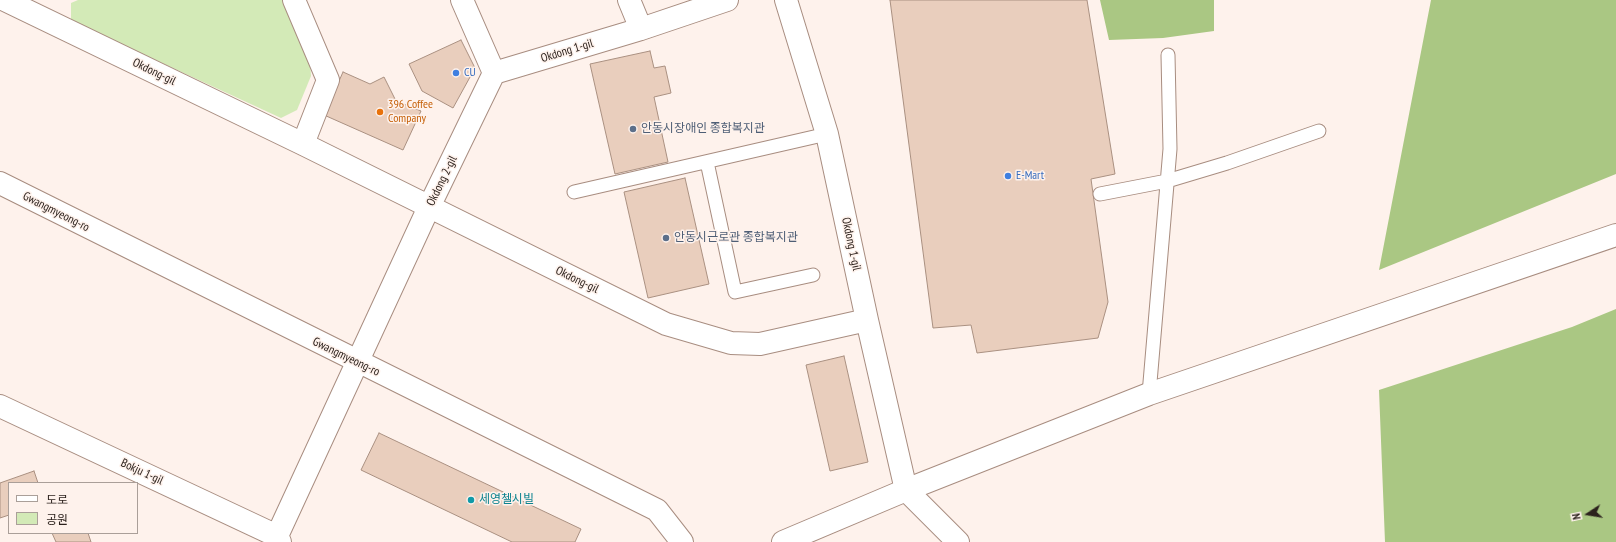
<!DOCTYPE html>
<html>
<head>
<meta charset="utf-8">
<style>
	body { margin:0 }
	#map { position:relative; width:1616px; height:542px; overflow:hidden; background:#fef2ec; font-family:"PT Sans Narrow","Noto Sans KR",sans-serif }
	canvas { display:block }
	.legend { position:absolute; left:8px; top:482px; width:130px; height:52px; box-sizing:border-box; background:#fef2ec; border:1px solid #aa9f99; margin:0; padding:5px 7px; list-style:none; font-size:12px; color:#2c221d }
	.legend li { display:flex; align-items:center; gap:8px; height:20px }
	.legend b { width:20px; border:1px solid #aa9f99 }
	.north { position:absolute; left:1568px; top:494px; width:40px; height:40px; -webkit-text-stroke:3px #fef2ec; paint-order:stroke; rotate:258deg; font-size:11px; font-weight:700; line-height:16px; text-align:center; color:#2c221d }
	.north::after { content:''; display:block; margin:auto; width:14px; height:18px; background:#2c221d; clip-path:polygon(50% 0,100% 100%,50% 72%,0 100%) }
</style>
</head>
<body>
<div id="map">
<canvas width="1616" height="542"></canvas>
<ul class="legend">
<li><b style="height:5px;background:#fff"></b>도로</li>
<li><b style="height:11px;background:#d3eab7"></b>공원</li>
</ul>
<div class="north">N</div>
</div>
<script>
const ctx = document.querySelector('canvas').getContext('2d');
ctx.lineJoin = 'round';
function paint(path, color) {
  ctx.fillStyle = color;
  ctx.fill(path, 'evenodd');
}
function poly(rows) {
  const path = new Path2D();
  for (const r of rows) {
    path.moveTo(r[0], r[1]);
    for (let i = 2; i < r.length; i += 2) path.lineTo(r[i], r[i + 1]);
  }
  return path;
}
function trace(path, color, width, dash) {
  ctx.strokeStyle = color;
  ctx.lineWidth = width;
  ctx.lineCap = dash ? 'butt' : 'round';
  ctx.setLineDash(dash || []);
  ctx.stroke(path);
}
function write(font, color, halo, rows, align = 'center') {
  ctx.font = font + ' "PT Sans Narrow","Noto Sans KR",sans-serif';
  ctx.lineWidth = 3;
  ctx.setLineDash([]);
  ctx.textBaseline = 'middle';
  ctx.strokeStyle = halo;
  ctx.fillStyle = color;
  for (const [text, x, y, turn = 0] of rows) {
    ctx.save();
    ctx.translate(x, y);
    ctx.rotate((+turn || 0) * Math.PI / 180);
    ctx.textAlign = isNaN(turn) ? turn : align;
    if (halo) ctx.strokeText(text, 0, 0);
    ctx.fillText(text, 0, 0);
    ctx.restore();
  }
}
paint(poly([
	[78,0,285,0,310,59,311,76,297,110,281,118,71,21,71,3]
]), '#d3eab7');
paint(poly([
	[1100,0,1214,0,1214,31,1163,38,1109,40],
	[1431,0,1616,0,1616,174,1379,270],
	[1616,309,1616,542,1385,542,1379,390,1572,327]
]), '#aac783');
const building = poly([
	[890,0,1087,0,1115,174,1091,179,1108,302,1098,338,977,353,971,325,933,328,890,0],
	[461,40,475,68,453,108,422,91,409,64,461,40],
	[650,51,654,68,665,66,671,93,654,97,668,162,615,174,590,64,650,51],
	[343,72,370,84,384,77,396,101,421,111,403,150,324,115,343,72],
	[685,178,709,284,648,298,624,192,685,178],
	[844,356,868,462,830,471,806,365,844,356],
	[379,433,581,529,575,542,512,542,361,470,379,433],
	[34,471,38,483,9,483,9,515,0,518,0,483,34,471],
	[52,533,88,533,91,542,56,542,52,533]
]);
paint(building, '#e9cebd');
trace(building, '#aa9081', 1);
const service = poly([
	[707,162,735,292,813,275],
	[574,192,827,134],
	[1100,194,1167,181,1227,163,1319,131],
	[1149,394,1170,149,1168,55]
]);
const minor = poly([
	[5,0,303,144,666,324,731,343,760,344,867,320],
	[294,0,328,80,303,144],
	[629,0,641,29],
	[786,0,827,134,867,320,906,490,958,542],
	[494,73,641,29,727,0],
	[0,406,277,536,280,542],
	[277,536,429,207,494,73,462,0]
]);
const tertiary = poly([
	[0,183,657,510,682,542],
	[783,542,906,490,1149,394,1616,235]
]);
trace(service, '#a88d80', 15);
trace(minor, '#a88d80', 24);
trace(tertiary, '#a88d80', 24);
trace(service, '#fff', 13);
trace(minor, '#fff', 22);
trace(tertiary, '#fff', 22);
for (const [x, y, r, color] of [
	[456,73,4,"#3f7fe0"],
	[380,112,4,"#e8710a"],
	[633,129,4,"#5c6f8a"],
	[1008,176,4,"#3f7fe0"],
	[666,238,4,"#5c6f8a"],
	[471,500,4,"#0f9aa8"]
]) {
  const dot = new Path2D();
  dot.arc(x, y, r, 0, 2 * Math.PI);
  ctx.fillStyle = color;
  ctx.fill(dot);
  trace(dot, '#fef2ec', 1.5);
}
write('12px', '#2c221d', '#fef2ec', [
	["Okdong 1-gil",567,51,-17],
	["Okdong-gil",154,72,26],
	["Okdong 2-gil",442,181,-64],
	["Gwangmyeong-ro",56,212,27],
	["Okdong 1-gil",851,244,78],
	["Okdong-gil",577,280,26],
	["Gwangmyeong-ro",346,357,26],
	["Bokju 1-gil",142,472,25]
]);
write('12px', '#366cbe', '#fef2ec', [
	["CU",464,73],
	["E-Mart",1016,176]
], 'left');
write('12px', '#c56008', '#fef2ec', [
	["396 Coffee",388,105],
	["Company",388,119]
], 'left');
write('12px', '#4e5e75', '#fef2ec', [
	["안동시장애인 종합복지관",641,129],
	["안동시근로관 종합복지관",674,238]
], 'left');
write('12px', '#0d838f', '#fef2ec', [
	["세영첼시빌",479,500]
], 'left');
</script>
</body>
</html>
